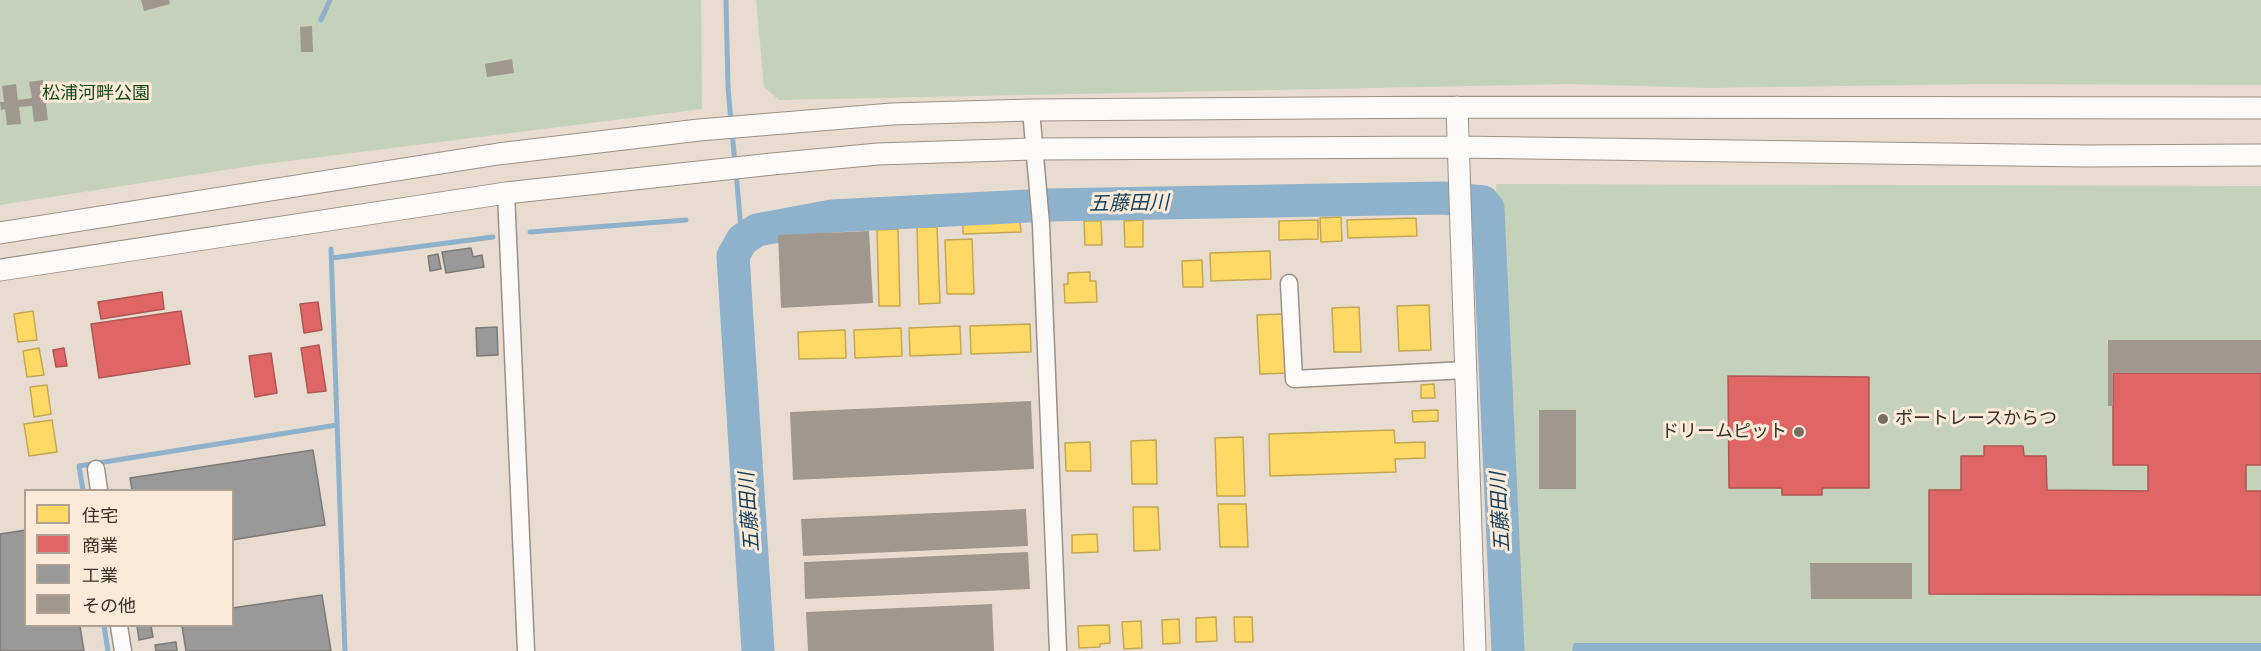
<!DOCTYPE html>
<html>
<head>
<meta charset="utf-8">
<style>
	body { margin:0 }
	#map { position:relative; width:2261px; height:651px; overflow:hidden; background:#e8dcd0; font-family:Manrope,"Noto Sans JP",sans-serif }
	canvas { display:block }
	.legend { position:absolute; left:24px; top:489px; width:210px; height:138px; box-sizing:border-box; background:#fcead8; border:2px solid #aea092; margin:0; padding:8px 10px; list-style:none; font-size:18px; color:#393128 }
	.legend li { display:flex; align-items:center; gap:12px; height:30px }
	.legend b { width:30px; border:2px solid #aea092 }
</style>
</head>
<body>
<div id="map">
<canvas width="2261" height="651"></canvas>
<ul class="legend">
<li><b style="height:16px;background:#ffd966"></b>住宅</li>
<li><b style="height:16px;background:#e06666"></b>商業</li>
<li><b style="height:16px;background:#999"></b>工業</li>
<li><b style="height:16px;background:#a0988f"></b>その他</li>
</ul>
</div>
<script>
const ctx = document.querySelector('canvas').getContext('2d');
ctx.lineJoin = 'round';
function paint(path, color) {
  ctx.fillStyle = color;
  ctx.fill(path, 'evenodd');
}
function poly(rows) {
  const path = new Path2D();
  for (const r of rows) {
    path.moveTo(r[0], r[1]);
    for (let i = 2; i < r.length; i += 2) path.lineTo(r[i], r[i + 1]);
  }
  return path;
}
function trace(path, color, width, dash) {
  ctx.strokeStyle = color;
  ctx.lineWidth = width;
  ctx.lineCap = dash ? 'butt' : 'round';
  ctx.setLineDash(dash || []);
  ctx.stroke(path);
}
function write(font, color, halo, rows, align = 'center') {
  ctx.font = font + ' Manrope,"Noto Sans JP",sans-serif';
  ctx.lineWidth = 6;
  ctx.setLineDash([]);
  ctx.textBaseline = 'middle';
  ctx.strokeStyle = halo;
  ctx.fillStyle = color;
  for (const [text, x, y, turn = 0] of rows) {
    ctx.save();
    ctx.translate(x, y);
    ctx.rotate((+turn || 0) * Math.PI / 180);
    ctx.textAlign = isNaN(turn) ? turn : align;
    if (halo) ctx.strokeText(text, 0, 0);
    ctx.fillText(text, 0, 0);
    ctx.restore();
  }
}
paint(poly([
	[0,0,701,0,702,109,257,165,0,205],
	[756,0,2261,0,2261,85,1982,84,1706,88,1570,84,779,100,764,87],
	[1496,184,2261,186,2261,651,1515,651]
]), '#c4d2b9');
paint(poly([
	[1574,643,2261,643,2261,651,1572,651]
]), '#8eb1cc');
const homes = poly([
	[1341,217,1342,241,1321,242,1320,218,1341,217],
	[1416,218,1417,236,1348,238,1347,220,1416,218],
	[1143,220,1143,247,1125,247,1124,221,1143,220],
	[1318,220,1318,239,1279,240,1279,221,1318,220],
	[1020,221,1021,232,963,234,963,223,1020,221],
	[1084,221,1101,221,1102,245,1085,245,1084,221],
	[917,227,937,227,940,303,919,304,917,227],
	[898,229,900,306,879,306,877,230,898,229],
	[972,239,974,294,947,294,945,240,972,239],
	[1270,251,1271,279,1211,281,1210,253,1270,251],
	[1202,260,1203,287,1183,287,1182,261,1202,260],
	[1090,272,1090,281,1096,281,1097,302,1065,303,1064,284,1068,284,1068,273,1090,272],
	[1429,305,1431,350,1399,351,1397,306,1429,305],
	[1359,307,1361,352,1334,352,1332,308,1359,307],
	[33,311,37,340,18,342,14,314,33,311],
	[1285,314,1287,373,1260,374,1257,315,1285,314],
	[1030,324,1031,352,971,354,970,326,1030,324],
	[960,326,961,354,910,356,909,328,960,326],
	[901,328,902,356,855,358,854,330,901,328],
	[845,330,846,358,799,359,798,332,845,330],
	[39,348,44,375,27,377,23,351,39,348],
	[1434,384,1435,398,1421,398,1421,385,1434,384],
	[47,385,51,414,34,417,30,387,47,385],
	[1438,410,1438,421,1413,422,1412,411,1438,410],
	[52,420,57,452,29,456,24,424,52,420],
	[1394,430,1395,443,1425,442,1425,458,1395,459,1396,472,1270,476,1269,434,1394,430],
	[1243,437,1245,496,1217,496,1215,438,1243,437],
	[1156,440,1157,484,1132,484,1131,441,1156,440],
	[1090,442,1091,471,1066,471,1065,443,1090,442],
	[1218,504,1246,504,1248,547,1220,547,1218,504],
	[1133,507,1158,507,1160,550,1134,551,1133,507],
	[1097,534,1098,552,1072,553,1072,535,1097,534],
	[1216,617,1217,641,1196,642,1196,618,1216,617],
	[1234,617,1252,617,1253,642,1235,642,1234,617],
	[1179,619,1180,643,1163,644,1162,620,1179,619],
	[1141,621,1142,648,1124,649,1122,622,1141,621],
	[1109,625,1110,643,1100,644,1100,647,1079,648,1078,626,1109,625]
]);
paint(homes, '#ffd966');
trace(homes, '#c4a753', 1.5);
const shops = poly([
	[162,292,164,309,101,319,98,302,162,292],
	[318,302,322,330,304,333,300,304,318,302],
	[181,311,190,364,99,378,91,324,181,311],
	[319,345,326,391,308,393,301,348,319,345],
	[64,348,67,366,56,367,53,350,64,348],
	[271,353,277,393,255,397,249,356,271,353],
	[2113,373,2261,373,2261,465,2246,465,2246,491,2261,491,2261,595,1929,594,1929,490,1961,490,1961,456,1984,456,1984,446,2023,446,2024,456,2046,456,2047,490,2148,491,2148,465,2113,465,2113,373],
	[1728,376,1869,377,1869,488,1822,488,1822,495,1782,495,1782,488,1729,488,1728,376]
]);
paint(shops, '#e06666');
trace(shops, '#ae5653', 1.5);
const industry = poly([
	[471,248,473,257,482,255,484,267,446,273,442,252,471,248],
	[438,254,441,269,430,271,428,256,438,254],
	[497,327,498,355,477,356,476,328,497,327],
	[313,450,325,525,232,540,232,490,132,490,130,478,313,450],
	[26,530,26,626,80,626,84,651,0,651,0,534,26,530],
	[322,595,331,651,186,651,182,626,232,626,232,608,322,595],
	[137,626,151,626,153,637,139,640,137,626],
	[176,642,177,651,156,651,155,645,176,642]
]);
paint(industry, '#999');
trace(industry, '#7c7a77', 1.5);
trace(poly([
	[726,0,728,87,731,122],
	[321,20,330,0],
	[732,131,735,164],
	[736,173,742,240],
	[530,232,686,220],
	[331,249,345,651],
	[332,258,493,237],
	[83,490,79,466,337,425],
	[104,626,108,651]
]), '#8eb1cc', 5);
trace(poly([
	[758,651,733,256,742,240,757,230,832,216,1048,205,1443,198,1483,202,1488,208,1508,651]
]), '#8eb1cc', 33);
paint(poly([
	[141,0,169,0,170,4,144,11],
	[312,26,313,52,301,52,300,27],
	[512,59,514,73,487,77,485,64],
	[43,80,48,120,34,122,32,106,19,107,21,124,7,125,5,109,1,110,0,102,4,102,2,86,16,84,18,100,32,98,29,82],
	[869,231,873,303,781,308,778,235],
	[2108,340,2261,340,2261,373,2113,373,2113,406,2108,406],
	[1031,401,1034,469,793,480,790,412],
	[1539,410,1576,410,1576,489,1539,489],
	[1026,509,1028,546,803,556,801,519],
	[1028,552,1030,589,805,599,804,562],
	[1810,563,1912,563,1912,599,1811,599],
	[992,604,994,651,808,651,806,612]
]), '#a0988f');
const minor = poly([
	[1031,110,1041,224,1058,651],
	[506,193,526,651],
	[1289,283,1294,379,1465,370],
	[96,469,99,490],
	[119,626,123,651]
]);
const tertiary = poly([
	[1457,107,1475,651],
	[0,233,498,154,699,130,892,114,1031,110,1457,107,2261,108],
	[0,270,506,193,772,164,878,154,1034,149,1458,147,2085,156,2261,155]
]);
trace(minor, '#9a9188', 19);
trace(tertiary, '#9a9188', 23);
trace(minor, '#fcfaf8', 16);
trace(tertiary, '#fcfaf8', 21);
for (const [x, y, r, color] of [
	[1883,419,6,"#766d63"],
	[1799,432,6,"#766d63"]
]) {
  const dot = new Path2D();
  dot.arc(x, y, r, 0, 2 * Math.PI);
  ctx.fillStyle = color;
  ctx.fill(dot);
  trace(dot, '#fcead8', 2);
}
write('18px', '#124719', '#fcead8', [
	["松浦河畔公園",96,94]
]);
write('18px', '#393128', '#fcead8', [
	["ボートレースからつ",1895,419],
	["ドリームピット",1787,432,"right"]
], 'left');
write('italic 20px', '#113d5b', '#fcead8', [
	["五藤田川",1129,204,-1],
	["五藤田川",750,512,-94],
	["五藤田川",1501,512,-93]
]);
</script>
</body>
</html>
